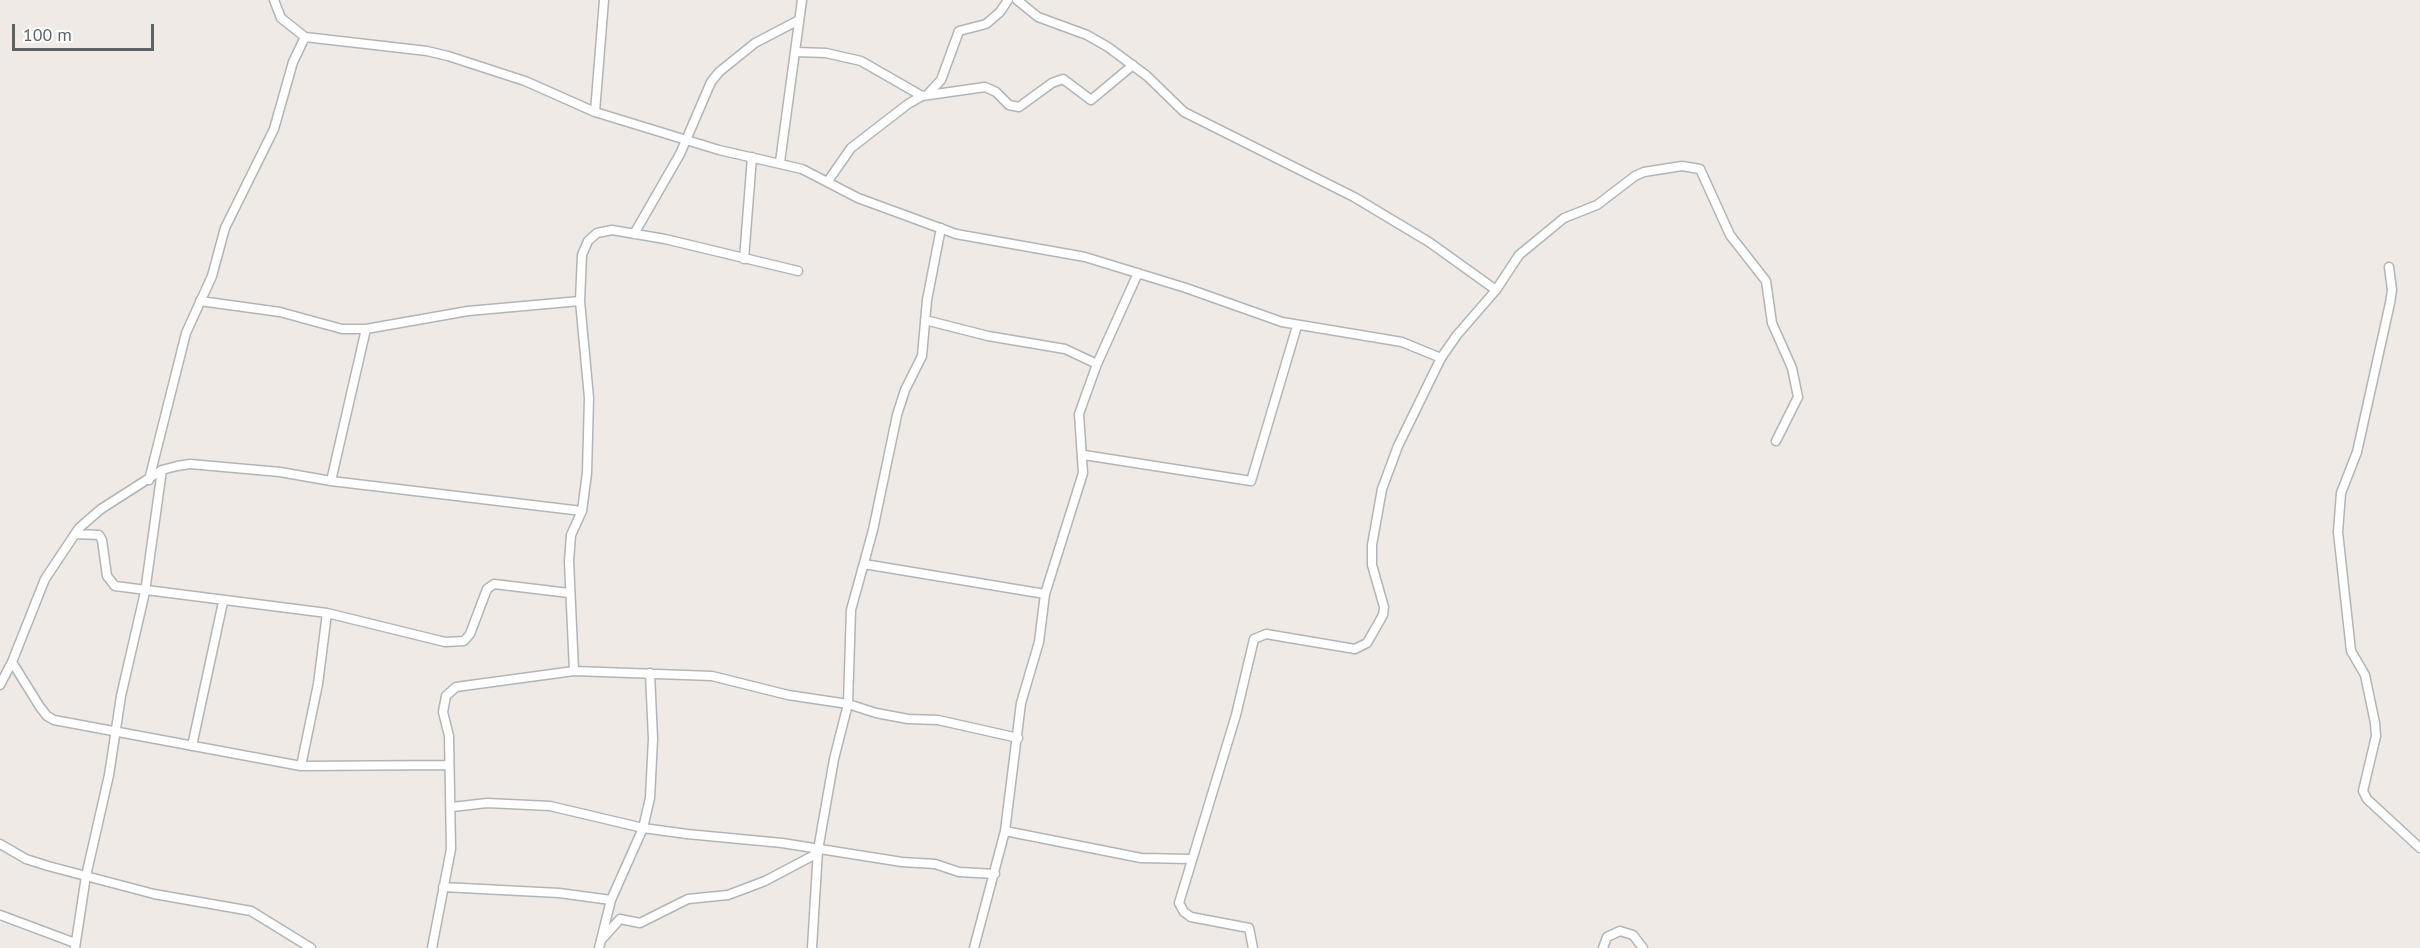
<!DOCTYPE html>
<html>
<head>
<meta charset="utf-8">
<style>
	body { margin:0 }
	#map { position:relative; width:2420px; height:948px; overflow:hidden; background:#efeae6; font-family:"PT Sans",sans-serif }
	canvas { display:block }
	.scale { position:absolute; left:12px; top:24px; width:142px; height:27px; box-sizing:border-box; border:3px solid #5d6365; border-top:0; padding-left:8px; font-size:18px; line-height:21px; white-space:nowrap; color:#5d6365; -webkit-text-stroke:4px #fff; paint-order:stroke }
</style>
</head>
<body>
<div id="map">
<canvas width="2420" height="948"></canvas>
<div class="scale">100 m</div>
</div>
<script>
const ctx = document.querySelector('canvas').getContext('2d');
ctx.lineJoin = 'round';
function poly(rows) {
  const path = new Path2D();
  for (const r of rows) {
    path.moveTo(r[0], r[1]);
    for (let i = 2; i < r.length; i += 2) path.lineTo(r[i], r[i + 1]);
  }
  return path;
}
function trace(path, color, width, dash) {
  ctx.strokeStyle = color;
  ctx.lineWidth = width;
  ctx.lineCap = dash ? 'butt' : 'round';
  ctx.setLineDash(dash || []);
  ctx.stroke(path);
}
const street = poly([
	[274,0,281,18,305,37,427,51,448,56,525,81,595,112,719,150,802,169,858,198,956,234,1085,257,1186,288,1282,322,1402,342,1441,358],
	[1017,0,1038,17,1087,35,1108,47,1147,76,1184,112,1354,197,1429,242,1496,290],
	[796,52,826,53,861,61,922,96],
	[928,94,941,80,959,31,986,24,1000,12,1008,0],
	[595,112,604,0],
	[780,162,802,0],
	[828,181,851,148,908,104,922,96,985,87,996,92,1009,105,1019,107,1052,83,1063,79,1091,100,1133,65],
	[634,234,680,154,711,82,719,72,755,43,799,20],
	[744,259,752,157],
	[2389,267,2392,290,2390,303,2357,452,2341,493,2338,532,2351,651,2365,675,2375,723,2376,736,2363,791,2367,799,2420,848],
	[200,301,280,312,342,329,366,329,468,311,580,301],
	[925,320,988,336,1065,349,1097,364],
	[1084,455,1251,481,1297,326],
	[149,480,186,333,212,276,225,228,274,129,293,62,305,37],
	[331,481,366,329],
	[76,534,99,535,102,540,107,576,115,586,327,613,445,642,464,641,470,634,487,589,494,584,569,593],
	[864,564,1045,594],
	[12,662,40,707,47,716,54,720,301,766,449,765],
	[574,671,569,561,571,535,582,511,587,473,589,398,580,301,582,255,588,241,597,233,612,230,665,239,798,271],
	[0,685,12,662,45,579,79,528,101,509,162,470,177,466,190,464,280,472,331,481,582,511],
	[192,746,223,602],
	[301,766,318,684,327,613],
	[452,807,487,803,550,806,643,828,687,834,782,843,902,862,935,864,959,872,995,874],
	[1005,831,1141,858,1191,859],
	[0,844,26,859,48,866,154,894,251,911,311,948],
	[443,887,559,893,611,900],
	[0,915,75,943],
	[602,939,620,919,640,923,688,899,728,895,765,881,818,853],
	[75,948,86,876,109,775,121,696,145,592,162,470],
	[432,948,451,849,449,736,443,712,446,696,456,687,574,671,712,676,788,695,848,704,876,713,908,719,938,720,1018,738],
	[599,948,611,900,643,828,650,798,653,739,650,673],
	[812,948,818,850,834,759,848,704,851,610,873,530,897,415,905,390,922,356,927,300,941,228],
	[974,948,1005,831,1021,703,1039,642,1045,594,1083,473,1079,414,1097,364,1138,273],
	[1253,948,1249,928,1191,917,1184,912,1179,903,1236,715,1254,639,1266,634,1355,649,1367,643,1383,615,1384,607,1372,565,1372,545,1382,489,1398,446,1441,358,1457,335,1496,290,1519,255,1564,218,1597,205,1635,176,1644,172,1682,166,1700,169,1730,235,1766,281,1772,323,1792,368,1798,397,1776,441],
	[1603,948,1607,937,1620,931,1633,935,1643,948]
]);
trace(street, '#b1b5b7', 11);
trace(street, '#fff', 8);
</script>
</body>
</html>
